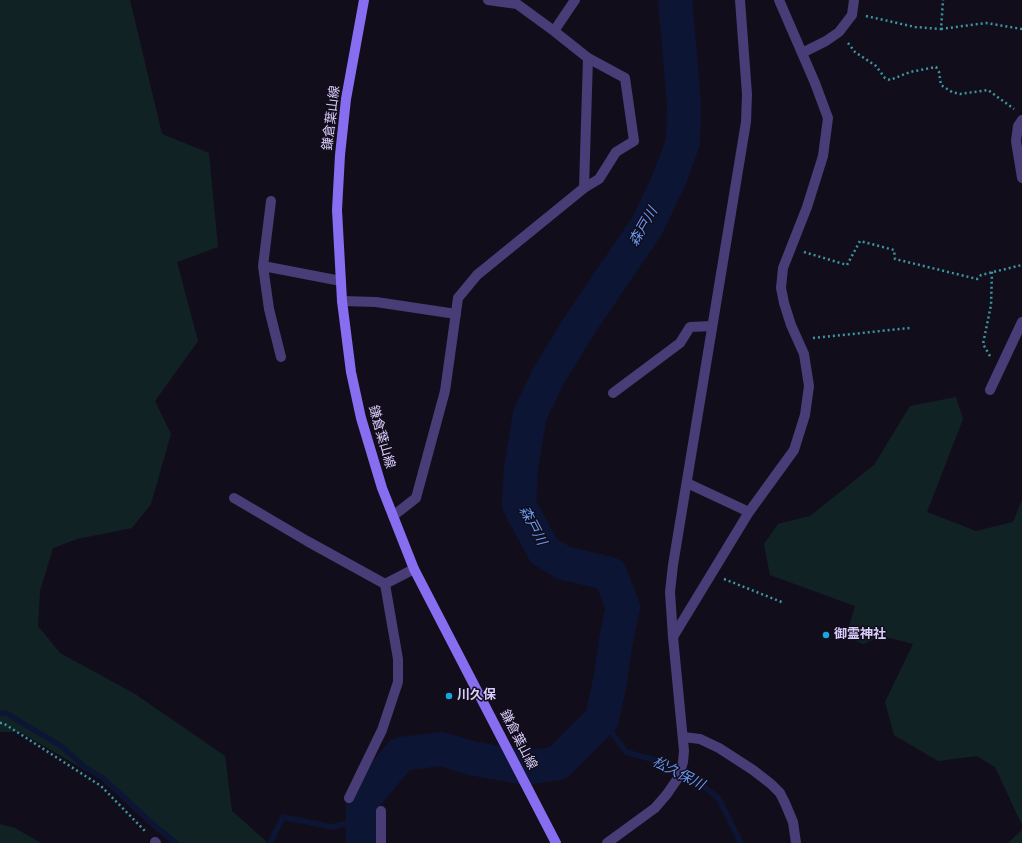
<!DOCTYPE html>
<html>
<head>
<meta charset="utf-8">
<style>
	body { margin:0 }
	canvas { display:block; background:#120d1b }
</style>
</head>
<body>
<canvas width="1022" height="843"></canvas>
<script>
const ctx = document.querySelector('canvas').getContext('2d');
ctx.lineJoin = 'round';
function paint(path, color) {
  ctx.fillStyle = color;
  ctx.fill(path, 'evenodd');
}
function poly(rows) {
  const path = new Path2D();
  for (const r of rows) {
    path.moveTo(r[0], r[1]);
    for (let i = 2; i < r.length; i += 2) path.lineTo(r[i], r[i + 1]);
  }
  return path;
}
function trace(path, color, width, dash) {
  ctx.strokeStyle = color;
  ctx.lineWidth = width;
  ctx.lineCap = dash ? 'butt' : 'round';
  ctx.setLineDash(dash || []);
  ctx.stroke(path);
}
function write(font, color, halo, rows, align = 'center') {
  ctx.font = font + ' "Roboto Condensed","Noto Sans JP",sans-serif';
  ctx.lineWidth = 3;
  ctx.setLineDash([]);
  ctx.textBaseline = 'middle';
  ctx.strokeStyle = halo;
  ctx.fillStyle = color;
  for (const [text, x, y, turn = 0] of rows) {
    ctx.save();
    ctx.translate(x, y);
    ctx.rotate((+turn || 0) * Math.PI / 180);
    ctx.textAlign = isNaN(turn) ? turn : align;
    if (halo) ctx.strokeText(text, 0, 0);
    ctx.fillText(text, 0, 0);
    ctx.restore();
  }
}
paint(poly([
	[0,0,130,0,162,134,209,153,218,247,177,262,198,341,155,401,171,434,151,504,132,528,77,539,53,548,40,591,38,626,60,653,135,694,225,756,232,811,267,842,266,843,171,843,114,787,20,732,0,732],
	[956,397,963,419,927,512,976,531,1013,522,1022,500,1022,825,995,767,977,756,938,761,894,735,885,702,913,644,882,636,863,644,846,637,855,606,770,575,764,544,778,524,810,516,874,465,910,406],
	[0,824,15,828,41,843,0,843],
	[1022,830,1022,843,1008,843]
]), '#112225');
trace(poly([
	[0,713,6,713,61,746,86,768,103,778,156,827,176,843],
	[602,719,626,752,658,761,700,783,719,799,741,843],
	[270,843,283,817,332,827,362,820]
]), '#0d1535', 5.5);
trace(poly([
	[363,843,363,799,401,754,441,749,471,758,526,768,558,763,602,719,610,681,616,641,623,607,610,574,564,563,544,551,519,505,521,468,530,414,549,375,581,323,647,226,669,180,683,142,684,103,675,0]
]), '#0d1535', 34);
trace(poly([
	[866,16,915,27,941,29,943,0],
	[941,29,986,23,1022,29],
	[848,43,855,52,876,66,885,78,890,80,910,72,936,67,939,72,941,85,952,92,960,94,988,90,1014,109],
	[804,252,847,265,860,241,894,250,895,259,977,279,981,275,1022,265],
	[813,338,910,328],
	[990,356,983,344,991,305,992,271],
	[724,579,784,603],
	[0,723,3,723,101,786,145,831]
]), '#3897a2', 2.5, [2, 3]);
trace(poly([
	[584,188,599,179,616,152,634,141,625,78,588,58],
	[263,266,271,201],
	[342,301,376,302,456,314],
	[281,357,269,309,263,266,341,281],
	[613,393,680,343,690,327,712,326],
	[687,483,749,512],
	[381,843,381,811]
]), '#483d76', 10);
trace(poly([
	[554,31,575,0],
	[802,53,826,41,839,32,852,15,854,0],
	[1022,120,1018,126,1016,141,1022,178],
	[990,390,1022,322],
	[234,498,307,541,385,584,414,569],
	[393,516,416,498,445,391,458,298,477,275,584,188,588,58,554,31,517,4,488,0],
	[673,637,749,512,794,450,805,415,809,386,804,354,791,325,784,303,781,288,783,268,807,207,823,156,828,118,815,83,779,0],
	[349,798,382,730,398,682,398,659,385,584],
	[155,842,156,843]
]), '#483d76', 10);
trace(poly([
	[683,737,700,739,719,748,753,770,771,784,780,793,785,803,793,822,796,843],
	[607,843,655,808,667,794,678,778,683,762,684,751,673,637,670,592,673,565,746,122,747,94,740,0]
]), '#483d76', 10);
trace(poly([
	[364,0,346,99,340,155,337,210,342,301,351,372,361,418,382,488,414,569,556,843]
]), '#876df0', 10);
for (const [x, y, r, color] of [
	[826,635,4,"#16a7dc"],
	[449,696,4,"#16a7dc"]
]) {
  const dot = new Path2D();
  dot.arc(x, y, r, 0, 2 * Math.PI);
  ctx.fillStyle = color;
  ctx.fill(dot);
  trace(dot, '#120d1b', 1.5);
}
write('13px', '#d9cdfa', '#120d1b', [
	["鎌倉葉山線",332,118,-83],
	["鎌倉葉山線",381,437,74],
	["鎌倉葉山線",518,740,63]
]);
write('bold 13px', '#d9cdfa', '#120d1b', [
	["御霊神社",834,635],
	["川久保",457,696]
], 'left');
write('italic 14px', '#6598f0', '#120d1b', [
	["森戸川",644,227,-60],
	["森戸川",532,526,62],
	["松久保川",678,774,27]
]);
</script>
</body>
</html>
